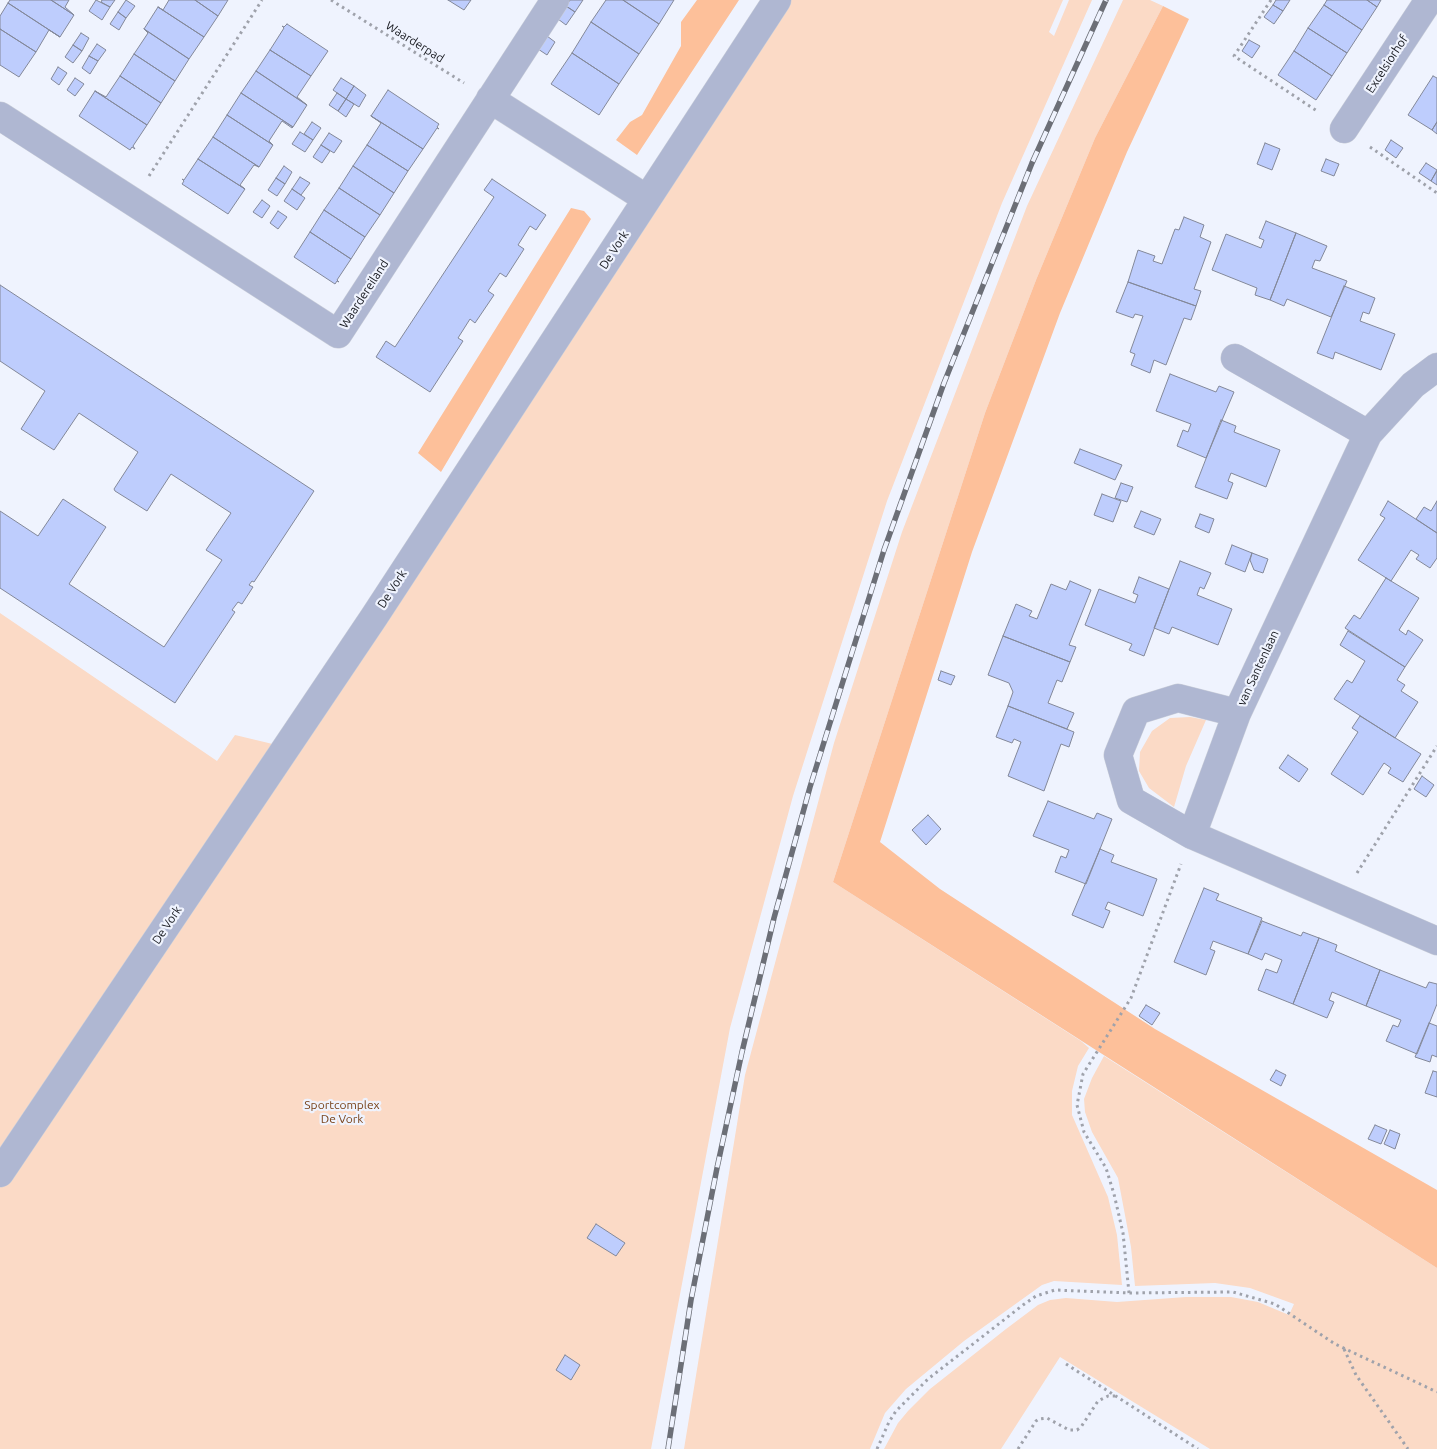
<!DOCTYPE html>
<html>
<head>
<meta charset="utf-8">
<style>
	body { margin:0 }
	canvas { display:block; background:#eff3fe }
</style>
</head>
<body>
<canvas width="1437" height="1449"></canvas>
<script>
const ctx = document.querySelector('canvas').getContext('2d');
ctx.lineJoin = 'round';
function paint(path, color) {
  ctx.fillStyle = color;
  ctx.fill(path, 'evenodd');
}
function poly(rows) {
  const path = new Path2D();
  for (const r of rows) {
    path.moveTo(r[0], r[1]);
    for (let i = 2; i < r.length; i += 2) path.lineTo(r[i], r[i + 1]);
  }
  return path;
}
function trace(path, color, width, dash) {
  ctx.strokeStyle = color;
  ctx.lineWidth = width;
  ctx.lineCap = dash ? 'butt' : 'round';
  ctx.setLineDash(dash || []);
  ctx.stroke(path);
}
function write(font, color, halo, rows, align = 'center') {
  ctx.font = font + ' Ubuntu,sans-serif';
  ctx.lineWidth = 4.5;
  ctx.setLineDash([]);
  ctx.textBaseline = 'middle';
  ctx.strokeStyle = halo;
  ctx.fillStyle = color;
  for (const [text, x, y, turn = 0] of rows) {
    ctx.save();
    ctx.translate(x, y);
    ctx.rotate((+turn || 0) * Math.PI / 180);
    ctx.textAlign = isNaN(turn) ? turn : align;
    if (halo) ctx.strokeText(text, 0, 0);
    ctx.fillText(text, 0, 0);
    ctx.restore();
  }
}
paint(poly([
	[781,0,1063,0,1049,32,1054,36,1069,0,1092,0,1002,203,887,501,793,796,730,1028,651,1449,0,1449,0,613,217,761,235,735,281,746],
	[1123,0,1150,0,1163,6,1095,138,1036,280,985,413,833,882,1081,1041,1089,1048,1078,1066,1072,1091,1072,1115,1108,1197,1117,1235,1122,1285,1054,1281,1042,1285,964,1341,906,1389,885,1413,870,1449,684,1449,745,1075,834,743,902,532,1027,206],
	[1190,717,1206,720,1186,766,1174,807,1149,788,1139,771,1140,752,1152,731,1170,718],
	[1104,1056,1437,1268,1437,1449,1210,1449,1060,1357,1001,1449,884,1449,898,1423,908,1411,930,1389,1006,1329,1038,1305,1050,1300,1066,1298,1117,1302,1186,1297,1231,1297,1258,1302,1289,1315,1294,1304,1250,1288,1215,1283,1135,1286,1131,1247,1118,1178,1092,1132,1085,1112,1084,1099,1092,1078]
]), '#fbdac6');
paint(poly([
	[697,0,739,0,637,155,616,140,630,122,642,115,681,46,681,22],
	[1163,6,1189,19,1127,152,1060,313,972,552,880,842,940,889,1155,1029,1437,1190,1437,1268,833,882,985,413,1036,280,1095,138],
	[571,208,584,211,591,219,441,472,418,453]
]), '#fdc09a');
const building = poly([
	[10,0,51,0,74,15,60,37,8,3,10,0],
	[51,0,69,0,65,7,74,15,51,0],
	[96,0,110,7,102,20,89,11,96,0],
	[102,0,115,0,110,7,101,2,102,0],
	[126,0,135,6,126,18,118,12,126,0],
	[169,0,195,0,218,16,204,37,158,7,163,10,169,0],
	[195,0,228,0,218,16,195,0],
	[448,0,471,0,464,10,448,0],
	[570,0,583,0,575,12,566,6,570,0],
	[606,0,623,0,659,24,639,54,591,22,606,0],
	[623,0,674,0,659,24,623,0],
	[1276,0,1290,0,1283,11,1273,5,1276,0],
	[1327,0,1367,0,1377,7,1362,30,1324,5,1327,0],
	[1367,0,1381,0,1377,7,1367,0],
	[8,3,60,37,49,30,36,52,0,29,0,16,8,3],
	[1273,5,1283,11,1274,24,1264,17,1273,5],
	[1324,5,1362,30,1347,53,1308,28,1324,5],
	[566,6,575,12,566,25,558,19,566,6],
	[158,7,204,37,189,59,144,29,158,7],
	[118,12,126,18,119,30,110,24,118,12],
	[591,22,639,54,619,84,572,53,591,22],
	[287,24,328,51,311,76,270,50,284,28,282,26,284,27,287,24],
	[1308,28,1347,53,1332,76,1294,51,1308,28],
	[0,29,36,52,19,77,0,65,0,29],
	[144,29,189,59,175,81,134,54,148,33,144,29],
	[81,33,89,38,82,51,73,45,81,33],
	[547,36,555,42,547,55,538,49,547,36],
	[1249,40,1260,46,1252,58,1242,51,1249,40],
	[97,44,106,50,98,61,89,56,97,44],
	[73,45,82,51,73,63,65,57,73,45],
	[270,50,311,76,297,97,307,105,256,71,270,50],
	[1294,51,1332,76,1316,100,1278,75,1294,51],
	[572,53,619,84,599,115,551,84,572,53],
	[134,54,175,81,161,103,120,76,134,54],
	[89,56,98,61,90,74,82,68,89,56],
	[58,67,67,73,59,85,51,79,58,67],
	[256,71,307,105,293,127,241,93,256,71],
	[120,76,161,103,147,125,95,91,106,97,120,76],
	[1433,76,1437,78,1437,122,1432,130,1408,115,1433,76],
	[75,78,84,84,75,96,67,90,75,78],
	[341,78,354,86,346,99,333,90,341,78],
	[354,86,366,95,359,107,346,99,354,86],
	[388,90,439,124,437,127,439,129,437,128,423,149,371,116,388,90],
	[95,91,147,125,133,146,135,149,132,147,130,150,79,116,95,91],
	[241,93,293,127,292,128,282,121,269,141,273,145,227,115,241,93],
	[337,93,346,99,338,111,329,105,337,93],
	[346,99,354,104,346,117,338,111,346,99],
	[227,115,273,145,259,167,213,137,227,115],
	[371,116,423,149,408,171,367,145,381,123,371,116],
	[312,122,321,128,313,140,304,134,312,122],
	[1437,122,1437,134,1432,130,1437,122],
	[300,132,313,140,305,152,292,144,300,132],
	[329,133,342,141,334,153,321,145,329,133],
	[213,137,259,167,254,165,240,185,245,189,198,159,213,137],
	[1391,140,1403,148,1396,158,1385,150,1391,140],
	[1265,143,1280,149,1272,170,1257,164,1265,143],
	[321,145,330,151,322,163,313,157,321,145],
	[367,145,408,171,394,193,353,166,367,145],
	[198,159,245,189,228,214,182,184,184,181,182,179,184,180,198,159],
	[1326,159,1339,164,1334,176,1321,171,1326,159],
	[1426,163,1437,170,1431,181,1419,173,1426,163],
	[284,166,292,172,285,184,276,178,284,166],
	[353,166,394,193,380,215,339,188,353,166],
	[1437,171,1437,185,1431,181,1437,171],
	[300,177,310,183,301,195,292,189,300,177],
	[276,178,285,184,277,196,268,190,276,178],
	[492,179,546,215,536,230,530,226,518,245,524,249,506,277,500,273,488,291,494,295,475,323,470,319,458,338,463,341,430,392,376,357,386,341,395,347,494,197,484,190,492,179],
	[339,188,380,215,365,237,324,210,339,188],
	[292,189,305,198,297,210,284,201,292,189],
	[262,200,270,206,262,218,253,212,262,200],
	[324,210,365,237,351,259,310,232,324,210],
	[278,211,287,217,278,229,270,223,278,211],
	[1184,217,1204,225,1200,237,1211,242,1194,289,1201,291,1196,306,1128,282,1138,250,1155,256,1153,261,1162,264,1175,229,1179,230,1184,217],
	[1266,221,1296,233,1270,300,1255,295,1257,288,1212,270,1226,234,1261,248,1264,240,1259,238,1266,221],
	[310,232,351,259,337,280,339,282,337,281,335,284,294,257,310,232],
	[1296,233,1327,246,1320,261,1315,260,1312,268,1347,281,1331,317,1287,299,1284,306,1270,300,1296,233],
	[1128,282,1196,306,1191,320,1184,318,1166,365,1154,360,1150,373,1131,365,1135,354,1130,352,1143,316,1135,314,1133,318,1116,312,1128,282],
	[0,285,314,491,254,582,252,581,249,585,253,587,242,604,238,602,232,610,235,612,175,703,0,588,0,511,38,536,63,499,106,527,69,584,164,647,222,560,206,550,231,513,171,474,147,511,115,491,114,489,138,452,79,413,54,450,21,429,45,391,0,361,0,285],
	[1344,286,1375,298,1369,314,1363,312,1360,321,1395,334,1381,370,1335,352,1333,359,1317,353,1344,286],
	[1170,374,1216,392,1219,386,1234,392,1206,458,1177,446,1183,430,1188,432,1191,424,1156,411,1170,374],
	[1221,420,1236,426,1234,432,1280,450,1266,487,1231,473,1228,481,1233,483,1227,499,1195,487,1221,420],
	[1080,449,1122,465,1115,480,1074,463,1080,449],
	[1121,483,1133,487,1127,502,1115,498,1121,483],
	[1102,494,1121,501,1113,522,1094,515,1102,494],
	[1388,501,1437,533,1437,558,1430,568,1416,559,1419,555,1411,550,1391,581,1358,560,1385,518,1380,515,1388,501],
	[1437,501,1437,533,1416,519,1424,507,1431,511,1437,501],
	[1141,511,1161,519,1154,535,1134,527,1141,511],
	[1200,514,1214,519,1209,533,1195,527,1200,514],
	[1232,545,1252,553,1245,572,1225,564,1232,545],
	[1252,553,1268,559,1263,573,1254,570,1250,560,1252,553],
	[1180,561,1211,573,1204,589,1200,587,1197,595,1232,609,1218,645,1172,627,1169,634,1154,628,1180,561],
	[1139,577,1169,589,1144,656,1129,650,1132,644,1085,625,1099,589,1135,603,1138,595,1133,593,1139,577],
	[1386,578,1419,598,1399,630,1406,635,1408,630,1423,640,1405,667,1345,628,1354,615,1360,619,1386,578],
	[1070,581,1091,590,1069,645,1076,647,1070,662,1003,636,1016,604,1032,611,1029,616,1037,619,1051,584,1066,590,1070,581],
	[1348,631,1405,667,1397,680,1405,685,1401,691,1418,702,1395,738,1334,699,1347,680,1352,683,1365,661,1340,645,1348,631],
	[1003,636,1070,662,1062,682,1057,680,1048,703,1074,713,1067,729,1008,706,1013,692,1009,683,988,675,1003,636],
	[941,671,955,676,951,685,938,680,941,671],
	[1008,706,1074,732,1069,747,1061,744,1044,791,1008,776,1021,742,1014,739,1012,743,996,737,1008,706],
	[1360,716,1421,754,1403,782,1388,773,1391,768,1384,763,1363,795,1331,774,1358,732,1352,728,1360,716],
	[1288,755,1308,769,1299,782,1279,768,1288,755],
	[1422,776,1434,785,1426,797,1414,789,1422,776],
	[1048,801,1094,819,1097,813,1112,819,1086,884,1055,872,1061,856,1066,858,1069,850,1033,836,1048,801],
	[928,815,941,829,926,845,912,830,928,815],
	[1100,849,1114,855,1111,862,1157,879,1143,916,1108,902,1105,909,1110,911,1103,928,1072,915,1100,849],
	[1204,888,1219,894,1216,900,1262,918,1248,954,1213,941,1210,949,1215,951,1206,975,1174,962,1204,888],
	[1262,921,1301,936,1303,932,1319,938,1293,1004,1258,990,1266,969,1277,973,1282,960,1265,953,1262,960,1248,954,1262,921],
	[1319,938,1337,945,1335,951,1380,970,1366,1006,1332,992,1329,1000,1334,1002,1327,1018,1293,1004,1319,938],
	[1380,970,1426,988,1429,982,1437,984,1437,1004,1417,1054,1386,1041,1393,1025,1398,1027,1401,1020,1366,1006,1380,970],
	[1146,1005,1160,1013,1152,1025,1139,1016,1146,1005],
	[1429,1023,1437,1026,1437,1057,1432,1055,1430,1062,1415,1057,1429,1023],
	[1276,1070,1286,1075,1281,1086,1270,1080,1276,1070],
	[1433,1071,1437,1072,1437,1097,1425,1093,1433,1071],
	[1375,1125,1387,1130,1381,1144,1368,1139,1375,1125],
	[1390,1130,1400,1134,1395,1149,1384,1144,1390,1130],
	[596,1224,625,1243,616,1256,587,1238,596,1224],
	[565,1355,580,1365,571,1380,556,1370,565,1355]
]);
paint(building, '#becdfd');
trace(building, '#838899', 1);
const street = poly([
	[490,99,647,199],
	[0,116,338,334,555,0],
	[1344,129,1429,0],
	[1235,358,1368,434],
	[1437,367,1413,385,1368,434,1237,713,1178,698,1136,711,1118,755,1131,800,1192,835,1437,941],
	[1192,835,1237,713],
	[0,1173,374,617,777,0]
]);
trace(street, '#ccd0da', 29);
trace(poly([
	[331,0,464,83],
	[1271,0,1234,56,1317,111],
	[1370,147,1437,193],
	[149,176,262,0],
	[1357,873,1437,746],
	[1129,1293,1123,1233,1114,1194,1106,1168,1084,1132,1077,1105,1083,1074,1131,998,1181,864],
	[1344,1349,1356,1375,1408,1449],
	[1066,1364,1198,1449],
	[877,1449,889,1422,896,1411,928,1379,1023,1305,1036,1296,1055,1290,1129,1293,1233,1292,1275,1304,1335,1344,1437,1392],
	[1018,1449,1036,1421,1039,1419,1047,1418,1069,1430,1077,1430,1081,1427,1098,1401,1108,1396,1115,1396]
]), '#9fa2ab', 3, [2.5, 4]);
trace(street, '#afb7d2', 28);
const rail = poly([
	[668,1449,691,1300,717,1168,742,1052,774,918,810,787,884,550,944,383,1032,163,1106,0]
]);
trace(rail, '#6c6f77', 5.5);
trace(rail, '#eff3fe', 4, [11]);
write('12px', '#15171d', '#eff3fe', [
	["Waarderpad",415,42,32],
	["Excelsiorhof",1387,64,-57],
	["De Vork",614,250,-57],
	["Waardereiland",364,294,-57],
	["De Vork",392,589,-57],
	["van Santenlaan",1258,668,-65],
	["De Vork",167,925,-56]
]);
write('12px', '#774017', '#eff3fe', [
	["Sportcomplex",342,1105],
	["De Vork",342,1119]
]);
</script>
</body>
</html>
